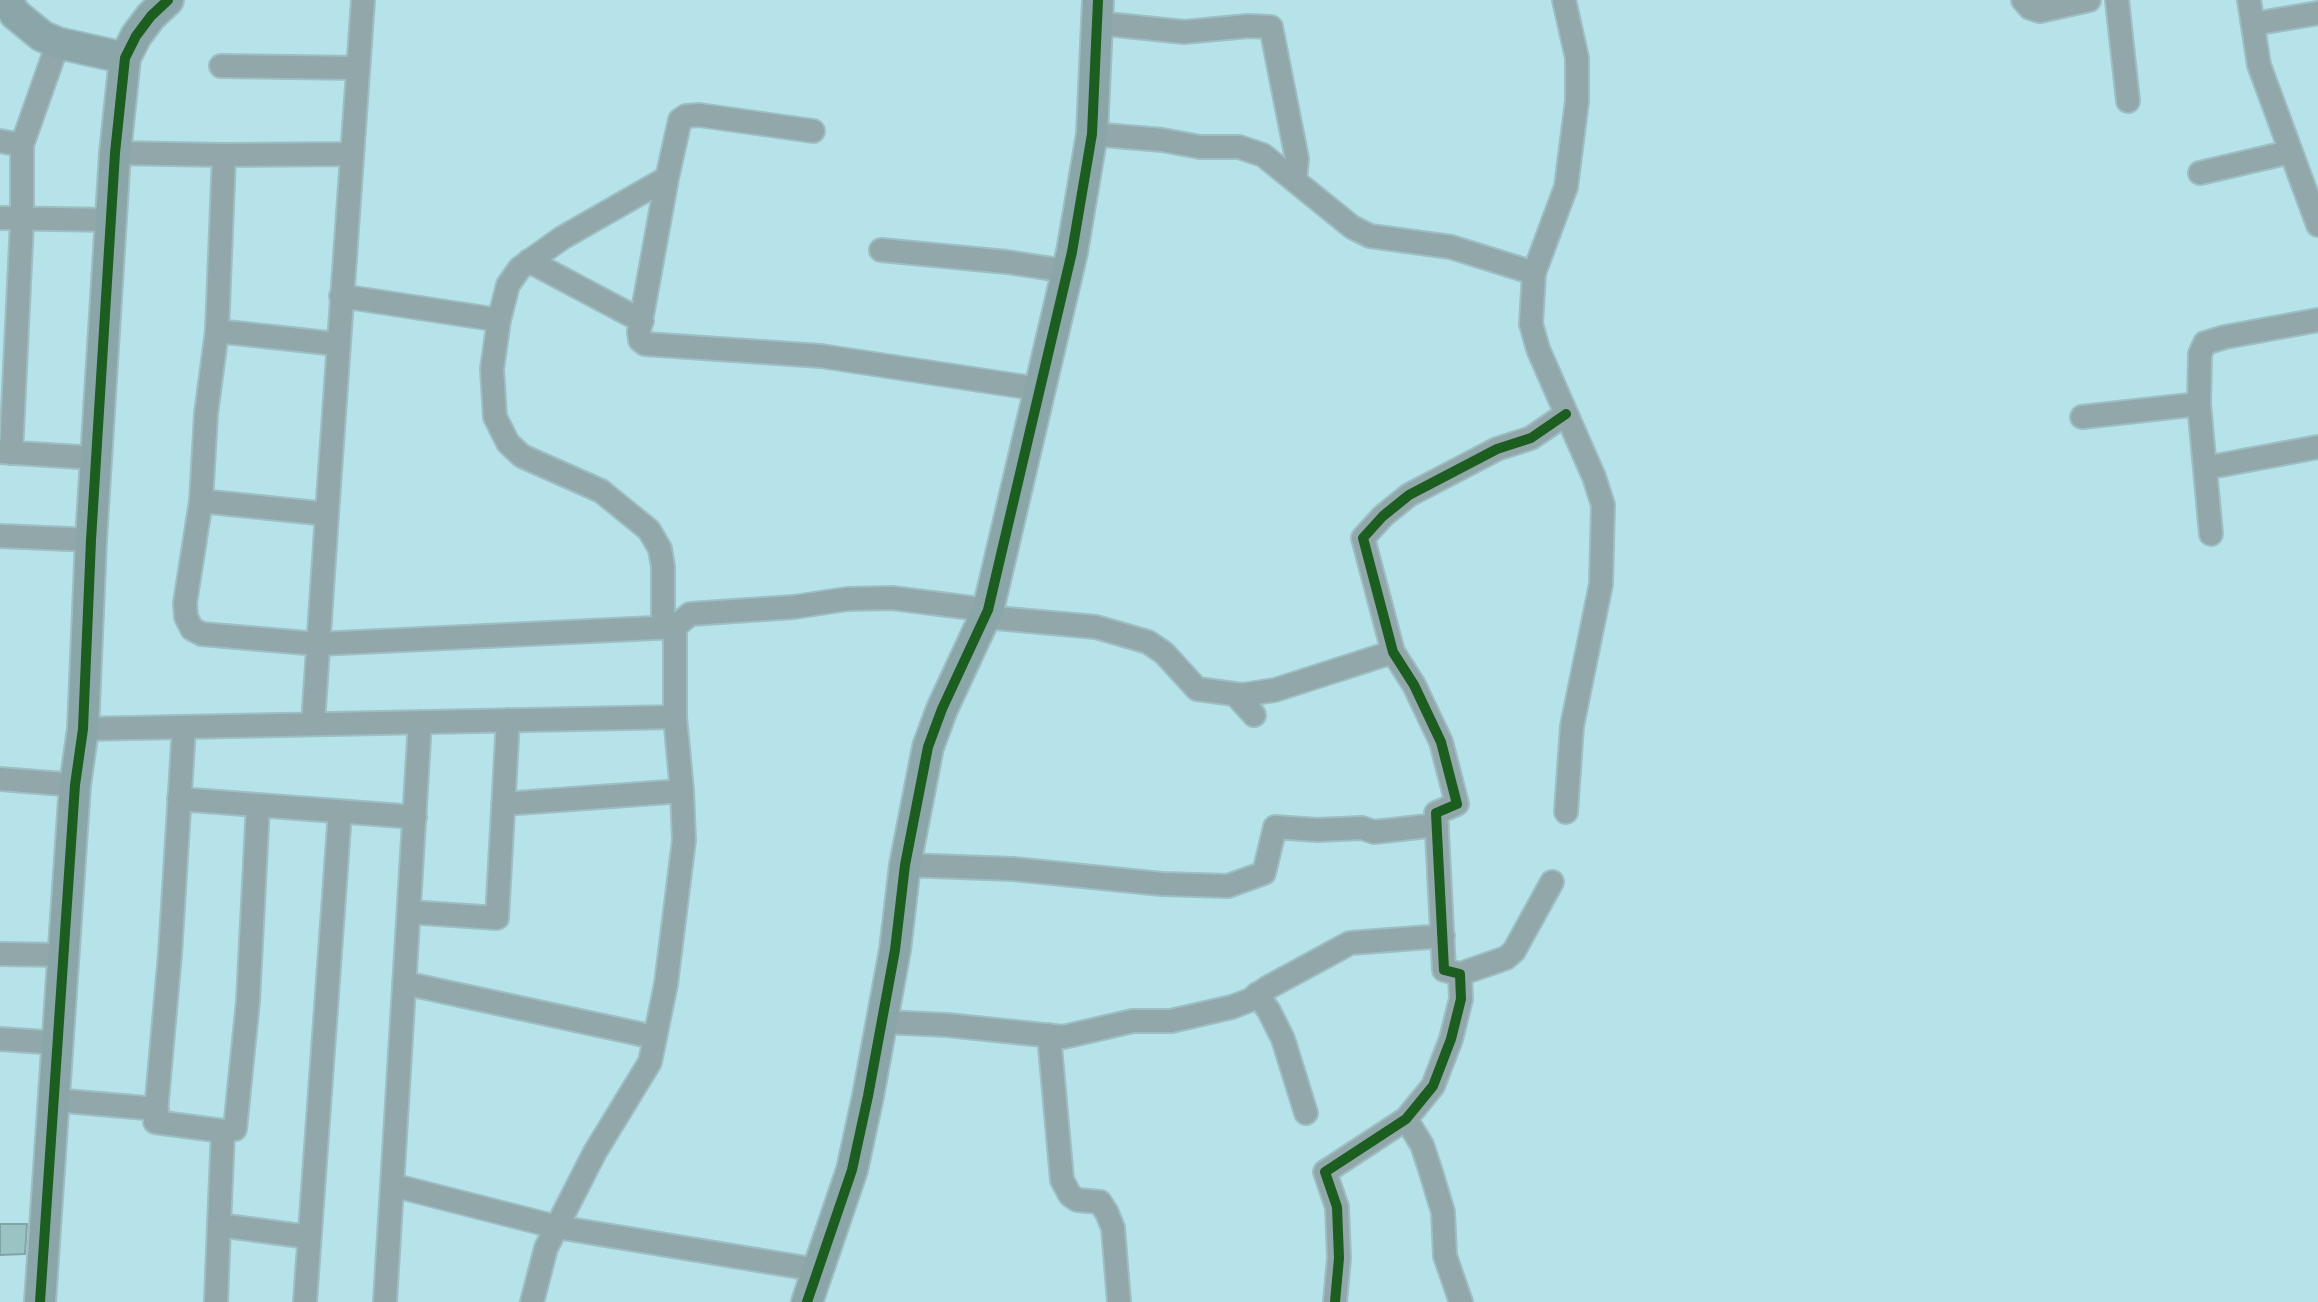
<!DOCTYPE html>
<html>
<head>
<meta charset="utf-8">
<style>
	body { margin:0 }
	canvas { display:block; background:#b6e3e9 }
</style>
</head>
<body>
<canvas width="2318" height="1302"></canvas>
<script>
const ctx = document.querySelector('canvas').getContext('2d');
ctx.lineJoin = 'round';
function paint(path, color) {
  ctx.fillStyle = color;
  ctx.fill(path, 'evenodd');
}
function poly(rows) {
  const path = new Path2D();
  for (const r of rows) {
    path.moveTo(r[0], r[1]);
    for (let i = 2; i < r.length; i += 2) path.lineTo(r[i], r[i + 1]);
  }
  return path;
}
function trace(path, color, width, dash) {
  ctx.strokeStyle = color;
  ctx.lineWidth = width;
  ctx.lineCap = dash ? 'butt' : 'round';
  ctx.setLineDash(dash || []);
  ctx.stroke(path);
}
const building = poly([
	[0,1224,27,1224,25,1254,0,1255,0,1224]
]);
paint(building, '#9ac3c4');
trace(building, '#81a5a7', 2);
const street = poly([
	[2023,0,2030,8,2040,11,2089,0],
	[2117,0,2128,101],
	[2249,0,2259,65,2318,225],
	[1097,23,1184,32,1248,26,1271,27,1297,159,1295,179],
	[2253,24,2318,13],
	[221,66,358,68],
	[813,131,699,115,686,116,680,120,667,178,639,332,640,340,645,344,821,356,1039,389],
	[1092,134,1162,140,1200,147,1239,147,1263,155,1352,227,1370,236,1451,247,1534,273,1531,324,1538,349,1594,477,1603,505,1601,584,1572,726,1566,812],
	[0,141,22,145,58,43],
	[115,153,224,155,217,331,206,414,201,501,327,514,363,0],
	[224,155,351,154],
	[2200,173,2290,152],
	[0,218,109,220],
	[881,250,1007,262,1066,271],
	[529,261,642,321],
	[1534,273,1566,187,1577,101,1577,58,1564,0],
	[341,296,499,320],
	[217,331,337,344],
	[2082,417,2199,404],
	[0,452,95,458],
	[11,453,22,221,22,145],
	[2205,468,2318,447],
	[201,501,185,603,186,617,192,629,202,634,318,644,675,627],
	[2211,534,2199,404,2200,354,2205,343,2225,337,2318,320],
	[0,536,91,540],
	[985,617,1096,627,1148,642,1164,653,1197,689,1242,695,1275,690,1393,652],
	[663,628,663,567,660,549,649,530,601,491,522,456,508,443,495,417,492,369,499,320,508,285,520,268,562,238,667,178],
	[1235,694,1254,715],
	[313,724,327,514],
	[184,727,170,954,155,1122,223,1131,219,1225,309,1237],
	[83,729,675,717],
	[0,779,75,785],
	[179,799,415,817],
	[503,804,682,791],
	[905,865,1013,869,1162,884,1228,886,1264,873,1275,827,1317,830,1362,828,1374,832,1437,825],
	[409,912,497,918,508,720],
	[0,954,64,955],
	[1460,974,1506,958,1514,951,1552,882],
	[404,983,654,1037],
	[1257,994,1269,1011,1283,1039,1306,1113],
	[883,1022,947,1025,1063,1037,1133,1021,1171,1021,1232,1007,1250,1000,1267,988,1350,943,1443,936],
	[1049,1035,1062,1180,1070,1195,1077,1200,1100,1202,1107,1213,1113,1228,1119,1302],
	[0,1039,58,1043],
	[54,1100,157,1109],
	[1406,1119,1422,1145,1430,1169,1443,1212,1445,1256,1461,1302],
	[223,1131,235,1129,248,1001,258,805],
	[392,1185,557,1227,818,1270],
	[216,1302,219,1225],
	[305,1302,340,812],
	[385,1302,420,722],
	[532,1302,546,1248,595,1152,650,1062,666,984,684,840,682,791,675,717,675,627,690,614,794,607,847,599,892,598,988,610],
	[1335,1302,1339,1258,1337,1207,1325,1172,1406,1119,1433,1086,1451,1039,1461,999,1460,974,1444,970,1436,813,1457,804,1441,742,1414,685,1393,652,1363,538,1383,516,1409,495,1497,449,1531,438,1566,414]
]);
const secondary = poly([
	[7,0,15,14,42,36,58,43,125,58],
	[40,1302,75,785,83,729,91,540,115,153,125,58,136,36,151,16,168,0],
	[807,1302,852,1170,868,1096,895,950,905,865,928,747,942,709,988,610,1072,252,1092,134,1098,0]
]);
trace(street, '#9dbfc4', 26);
trace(secondary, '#9dbfc4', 34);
trace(street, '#91a7aa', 22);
trace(secondary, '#8aa6a9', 30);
trace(poly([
	[40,1302,75,785,83,729,91,540,115,153,125,58,136,36,151,16,168,0],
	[807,1302,852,1170,868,1096,895,950,905,865,928,747,942,709,988,610,1072,252,1092,134,1098,0],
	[1335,1302,1339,1258,1337,1207,1325,1172,1406,1119,1433,1086,1451,1039,1461,999,1460,974,1444,970,1436,813,1457,804,1441,742,1414,685,1393,652,1363,538,1383,516,1409,495,1497,449,1531,438,1566,414]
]), '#1b5e20', 10);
</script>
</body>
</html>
